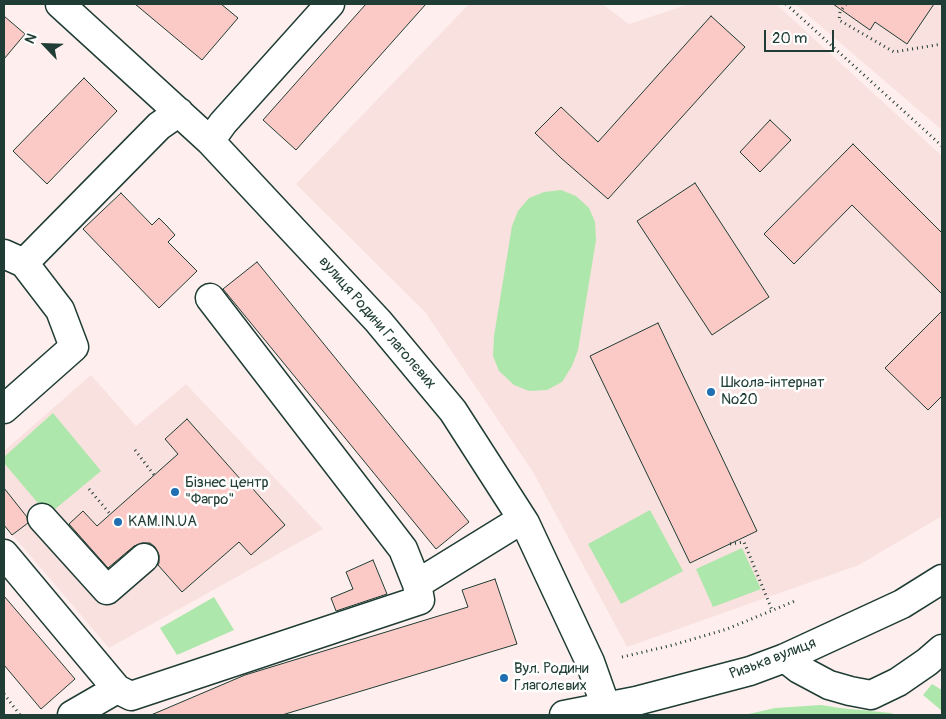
<!DOCTYPE html>
<html>
<head>
<meta charset="utf-8">
<style>
	body { margin:0 }
	#map { position:relative; width:946px; height:719px; overflow:hidden; background:#feefee; font-family:Pangolin,sans-serif }
	canvas { display:block }
	.frame { position:absolute; inset:0; border:5px solid #1f3d34; pointer-events:none }
	.north { position:absolute; left:20px; top:20px; width:50px; height:50px; -webkit-text-stroke:4px #fff; paint-order:stroke; rotate:294deg; font-size:14px; font-weight:700; line-height:20px; text-align:center; color:#1f3d34 }
	.north::after { content:''; display:block; margin:auto; width:18px; height:22px; background:#1f3d34; clip-path:polygon(50% 0,100% 100%,50% 72%,0 100%) }
	.scale { position:absolute; left:764px; top:30px; width:70px; height:22px; box-sizing:border-box; border:2px solid #1f3d34; border-top:0; padding-left:6px; font-size:15px; line-height:18px; white-space:nowrap; color:#1f3d34; -webkit-text-stroke:4px #fff; paint-order:stroke }
</style>
</head>
<body>
<div id="map">
<canvas width="946" height="719"></canvas>
<div class="frame"></div>
<div class="north">N</div>
<div class="scale">20 m</div>
</div>
<script>
const ctx = document.querySelector('canvas').getContext('2d');
ctx.lineJoin = 'round';
function paint(path, color) {
  ctx.fillStyle = color;
  ctx.fill(path, 'evenodd');
}
function poly(rows) {
  const path = new Path2D();
  for (const r of rows) {
    path.moveTo(r[0], r[1]);
    for (let i = 2; i < r.length; i += 2) path.lineTo(r[i], r[i + 1]);
  }
  return path;
}
function trace(path, color, width, dash) {
  ctx.strokeStyle = color;
  ctx.lineWidth = width;
  ctx.lineCap = dash ? 'butt' : 'round';
  ctx.setLineDash(dash || []);
  ctx.stroke(path);
}
function write(font, color, halo, rows, align = 'center') {
  ctx.font = font + ' Pangolin,sans-serif';
  ctx.lineWidth = 5;
  ctx.setLineDash([]);
  ctx.textBaseline = 'middle';
  ctx.strokeStyle = halo;
  ctx.fillStyle = color;
  for (const [text, x, y, turn = 0] of rows) {
    ctx.save();
    ctx.translate(x, y);
    ctx.rotate((+turn || 0) * Math.PI / 180);
    ctx.textAlign = isNaN(turn) ? turn : align;
    if (halo) ctx.strokeText(text, 0, 0);
    ctx.fillText(text, 0, 0);
    ctx.restore();
  }
}
paint(poly([
	[469,4,602,4,629,24,689,4,776,4,942,156,942,516,859,565,627,647,533,472,425,312,296,184],
	[795,4,942,4,942,130,929,119],
	[91,375,136,426,186,384,323,529,109,648,4,525,4,451]
]), '#f9e1df');
paint(poly([
	[561,190,576,196,589,208,595,222,596,240,578,350,572,366,562,382,547,390,529,391,514,385,499,371,493,356,494,336,512,226,518,211,529,198,544,192],
	[53,413,101,471,48,515,4,463,4,457],
	[650,510,683,571,621,604,588,544],
	[742,548,761,589,713,607,696,569],
	[214,597,234,630,177,655,160,628],
	[932,684,942,690,942,711,923,695],
	[821,705,840,708,891,713,895,715,744,715,775,708]
]), '#aee7ab');
const building = poly([
	[135,4,221,4,238,18,202,60,135,4],
	[366,4,426,4,296,150,263,120,366,4],
	[833,4,934,4,907,44,875,22,870,30,833,4],
	[4,16,25,34,4,59,4,16],
	[711,16,745,47,608,199,561,158,535,133,561,107,598,142,711,16],
	[84,78,117,111,47,184,13,151,84,78],
	[770,120,791,140,760,172,740,152,770,120],
	[853,144,942,233,942,294,852,205,794,264,764,234,853,144],
	[695,183,769,297,712,335,637,221,695,183],
	[121,193,152,225,159,218,167,226,175,235,168,242,197,271,159,308,83,229,121,193],
	[257,262,469,522,436,549,223,289,257,262],
	[942,311,942,396,928,410,885,368,942,311],
	[658,323,757,531,690,563,590,356,658,323],
	[187,419,242,481,244,479,285,525,251,555,239,542,182,592,158,565,159,563,159,555,155,547,150,543,142,543,134,546,108,568,69,524,83,511,97,526,178,454,165,439,187,419],
	[4,488,27,517,28,523,12,535,4,525,4,488],
	[373,560,387,594,336,611,331,598,353,589,346,572,373,560],
	[495,579,517,644,282,715,151,715,245,675,468,607,462,590,495,579],
	[4,596,75,679,41,709,4,665,4,596]
]);
paint(building, '#fbcac6');
trace(building, '#1f3d34', 1);
const minor = poly([
	[60,4,210,141,378,321,453,411,525,523,590,662,606,707],
	[210,141,223,123,330,4],
	[4,254,24,263,60,310,74,347,4,409],
	[24,263,159,126,179,112],
	[210,298,403,549,417,584],
	[42,518,107,590,144,558],
	[4,554,117,689],
	[785,658,799,669,829,685,850,691,871,695,898,682,927,662,942,649],
	[72,715,117,689,131,696,420,600,417,584,511,526,525,523],
	[564,715,636,701,750,671,785,658,902,604,942,579]
]);
trace(minor, '#1f3d34', 31);
trace(poly([
	[786,4,942,146],
	[846,4,840,12,839,20,894,52,942,44],
	[135,450,154,475],
	[89,489,110,514],
	[730,544,744,542,772,610],
	[622,657,673,645,727,629,795,601],
	[4,694,20,715]
]), '#1f3d34', 3, [1, 4]);
trace(minor, '#fff', 28);
for (const [x, y, r, color] of [
	[711,392,5,"#1f6fb2"],
	[175,492,5,"#1f6fb2"],
	[118,522,5,"#1f6fb2"],
	[504,678,5,"#1f6fb2"]
]) {
  const dot = new Path2D();
  dot.arc(x, y, r, 0, 2 * Math.PI);
  ctx.fillStyle = color;
  ctx.fill(dot);
  trace(dot, '#fff', 2);
}
write('15px', '#1f3d34', '#fff', [
	["вулиця Родини Глаголєвих",377,323,49],
	["Ризька вулиця",773,659,-21]
]);
write('15px', '#1f3d34', '#fff', [
	["Школа-інтернат",721,383],
	["№20",721,400],
	["Бізнес центр",185,483],
	["\"Фагро\"",185,500],
	["KAM.IN.UA",128,522],
	["Вул. Родини",514,669],
	["Глаголєвих",514,686]
], 'left');
</script>
</body>
</html>
